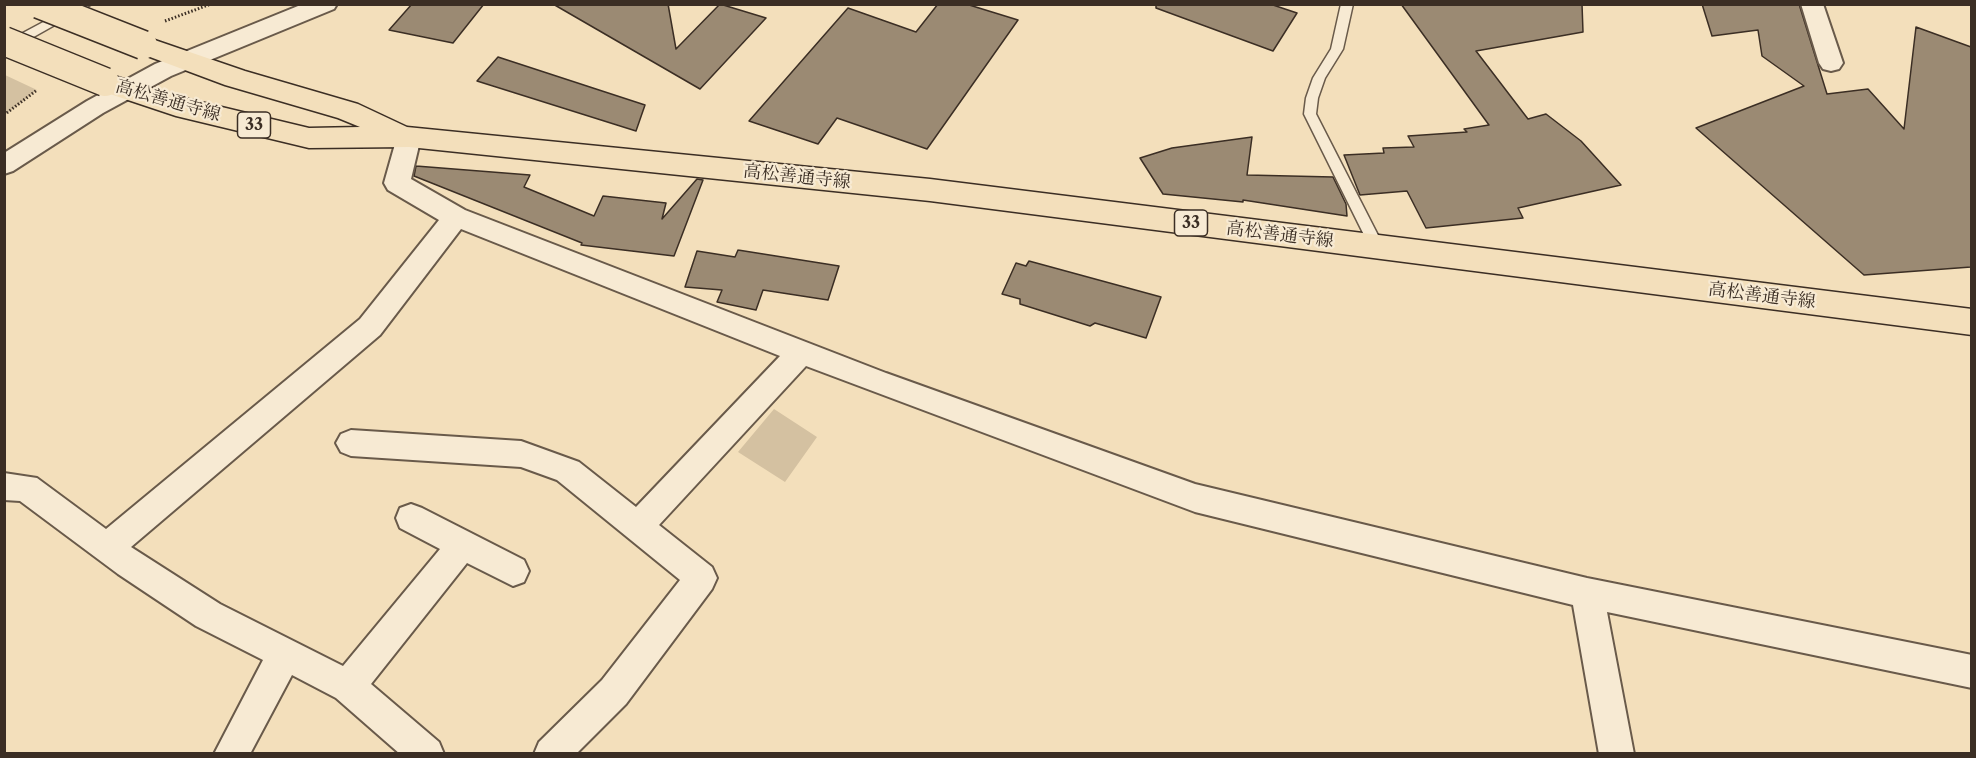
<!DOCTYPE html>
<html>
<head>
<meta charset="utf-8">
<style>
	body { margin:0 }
	#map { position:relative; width:1976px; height:758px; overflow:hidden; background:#f3dfbb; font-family:"Libre Caslon Text",serif }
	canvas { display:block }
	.frame { position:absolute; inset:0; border:6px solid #3b2e24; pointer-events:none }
</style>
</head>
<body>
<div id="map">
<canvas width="1976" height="758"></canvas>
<div class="frame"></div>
</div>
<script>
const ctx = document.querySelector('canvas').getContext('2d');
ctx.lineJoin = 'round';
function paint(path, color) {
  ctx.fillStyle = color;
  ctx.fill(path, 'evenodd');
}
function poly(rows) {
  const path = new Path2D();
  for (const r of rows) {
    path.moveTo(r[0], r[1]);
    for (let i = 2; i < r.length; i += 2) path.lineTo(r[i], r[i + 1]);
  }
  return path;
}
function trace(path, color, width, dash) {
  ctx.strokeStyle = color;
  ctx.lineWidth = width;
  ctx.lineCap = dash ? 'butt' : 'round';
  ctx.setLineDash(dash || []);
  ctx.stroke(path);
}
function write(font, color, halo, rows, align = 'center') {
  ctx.font = font + ' "Libre Caslon Text","Noto Serif JP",serif';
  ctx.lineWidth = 4.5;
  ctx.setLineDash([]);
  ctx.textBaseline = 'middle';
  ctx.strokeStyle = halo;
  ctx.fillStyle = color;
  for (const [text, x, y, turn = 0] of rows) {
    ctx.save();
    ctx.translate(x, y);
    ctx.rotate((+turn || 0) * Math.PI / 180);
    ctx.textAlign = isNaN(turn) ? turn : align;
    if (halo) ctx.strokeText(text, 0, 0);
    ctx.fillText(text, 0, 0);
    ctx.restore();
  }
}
paint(poly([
	[5,75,37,90,5,115],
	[774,409,817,437,785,482,738,452]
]), '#d4c1a1');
const building = poly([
	[412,4,484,4,453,43,389,30,412,4],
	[553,4,668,4,676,49,720,4,766,18,700,89,553,4],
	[938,4,966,4,1018,20,927,149,837,118,818,144,749,121,848,8,916,32,938,4],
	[1156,4,1270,4,1297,13,1273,51,1156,8,1156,4],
	[1401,4,1582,4,1583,32,1476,51,1528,119,1546,114,1581,141,1621,185,1518,208,1523,218,1426,228,1407,191,1360,195,1344,155,1384,153,1383,148,1414,147,1408,136,1467,132,1464,129,1489,125,1401,4],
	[1702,4,1799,4,1827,94,1868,89,1904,129,1916,27,1971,47,1971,267,1864,275,1696,128,1804,86,1762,56,1758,30,1712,36,1702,4],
	[498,57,645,105,636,131,477,81,498,57],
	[1252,137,1247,175,1333,177,1346,204,1347,216,1243,200,1243,202,1163,194,1140,158,1172,148,1252,137],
	[416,166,530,175,524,187,594,216,603,196,666,203,662,219,697,179,703,180,674,256,581,245,582,243,414,176,416,166],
	[738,250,839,266,828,300,763,290,756,310,717,302,722,290,685,287,697,251,735,257,738,250],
	[1029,261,1161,297,1146,338,1095,323,1090,326,1020,304,1020,299,1002,294,1016,263,1026,266,1029,261]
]);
paint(building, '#9b8a73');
trace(building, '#3b2e24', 1.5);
const service = poly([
	[77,4,92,4,14,48,10,49,4,46,6,42,77,4],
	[1341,4,1353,4,1343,49,1325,78,1318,98,1316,114,1384,247,1377,252,1370,247,1304,114,1306,98,1313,78,1331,49,1341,4]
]);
const minor = poly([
	[303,4,337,4,334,9,171,76,103,113,13,171,4,174,4,153,87,101,155,64,303,4],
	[1801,4,1823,4,1843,63,1839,69,1831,71,1823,69,1819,63,1801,4],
	[409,128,418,131,421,137,411,179,465,210,886,373,1195,484,1587,578,1972,655,1972,688,1607,612,1634,754,1599,754,1573,605,1195,512,806,366,659,525,712,567,717,578,712,589,626,704,576,754,534,754,539,742,602,680,680,580,557,480,521,467,351,456,341,452,336,443,341,434,351,430,521,441,579,462,636,507,780,356,461,229,380,335,131,547,220,604,343,666,440,549,400,528,396,518,400,508,411,504,422,508,524,560,529,571,524,582,513,586,467,563,371,684,439,742,444,754,400,754,336,698,292,675,250,754,214,754,263,660,196,626,118,574,20,501,4,500,4,473,37,478,106,529,360,319,439,220,388,190,384,183,397,137,400,131,409,128]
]);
const primary = poly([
	[143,36,245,71,358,104,407,127,930,179,1972,309,1972,335,930,201,409,147,309,148,176,116,95,89,91,82,95,75,105,73,180,97,309,128,360,127,338,118,225,85,134,51,130,45,134,39,143,36]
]);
trace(service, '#695a4a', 3);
trace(minor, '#695a4a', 4);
trace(primary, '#3b2e24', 3);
trace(poly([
	[165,21,211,4],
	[4,115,37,90]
]), '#3b2e24', 3, [1.5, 2]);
paint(service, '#f7ead3');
paint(minor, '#f7ead3');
paint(primary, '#f3dfbb');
const primaryBridge = poly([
	[39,4,143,45],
	[4,41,105,82]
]);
trace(primaryBridge, '#3b2e24', 31, []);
trace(primaryBridge, '#f3dfbb', 28);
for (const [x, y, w] of [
	[254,125,33],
	[1191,223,33]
]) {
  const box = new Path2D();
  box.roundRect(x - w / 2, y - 13, w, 26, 4.5);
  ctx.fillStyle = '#f7ead3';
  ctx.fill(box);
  trace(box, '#3b2e24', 1.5);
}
write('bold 16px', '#3b2e24', null, [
	["33",254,125],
	["33",1191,223]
]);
write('18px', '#3b2e24', '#f7ead3', [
	["高松善通寺線",168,101,16],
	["高松善通寺線",797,177,6],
	["高松善通寺線",1280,235,7],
	["高松善通寺線",1762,296,7]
]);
</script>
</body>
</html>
